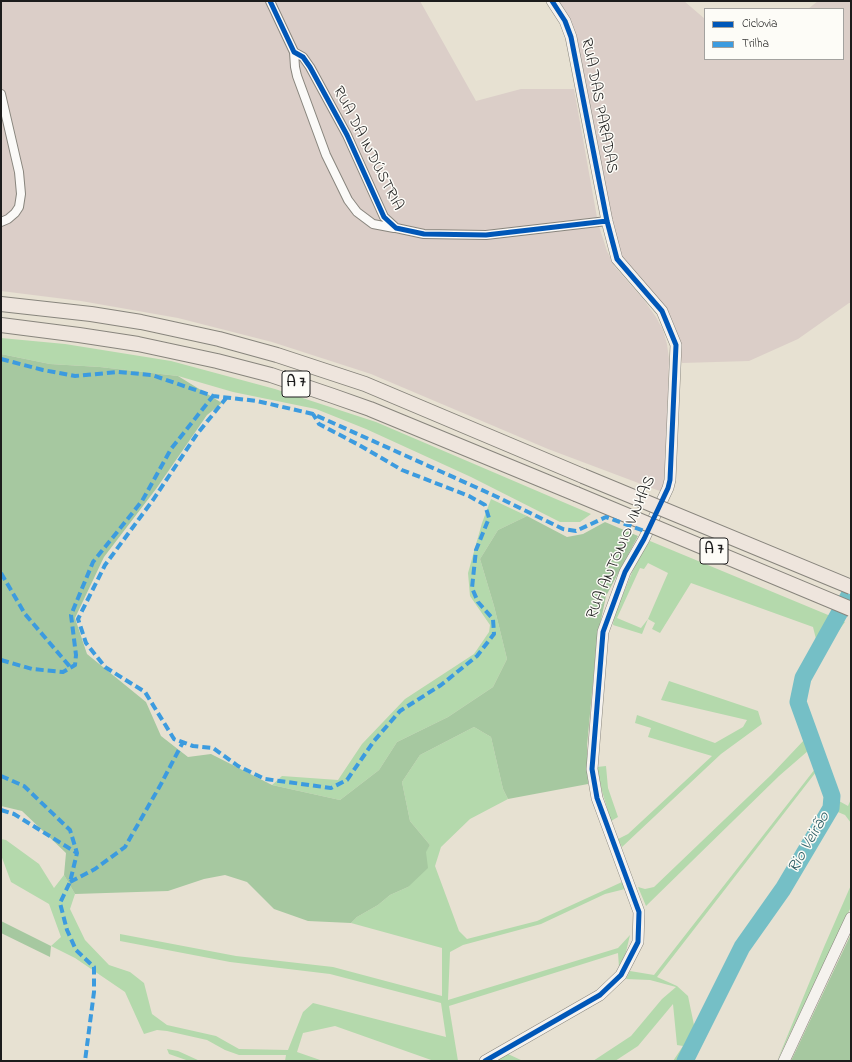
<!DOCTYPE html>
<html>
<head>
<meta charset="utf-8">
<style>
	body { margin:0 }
	#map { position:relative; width:852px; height:1062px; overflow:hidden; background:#e7e1d2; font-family:"Indie Flower",sans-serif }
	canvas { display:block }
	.frame { position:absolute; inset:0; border:2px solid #1c1c1c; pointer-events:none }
	.legend { position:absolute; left:704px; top:8px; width:140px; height:52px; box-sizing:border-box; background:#fdfcf7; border:1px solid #a3a29f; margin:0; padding:5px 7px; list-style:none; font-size:12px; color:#1c1c1c }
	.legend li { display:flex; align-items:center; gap:8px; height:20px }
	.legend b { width:20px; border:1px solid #a3a29f }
</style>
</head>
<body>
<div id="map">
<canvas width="852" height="1062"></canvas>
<div class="frame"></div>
<ul class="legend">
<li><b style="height:5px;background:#0057b8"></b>Ciclovia</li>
<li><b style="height:5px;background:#3c9bdf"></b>Trilha</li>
</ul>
</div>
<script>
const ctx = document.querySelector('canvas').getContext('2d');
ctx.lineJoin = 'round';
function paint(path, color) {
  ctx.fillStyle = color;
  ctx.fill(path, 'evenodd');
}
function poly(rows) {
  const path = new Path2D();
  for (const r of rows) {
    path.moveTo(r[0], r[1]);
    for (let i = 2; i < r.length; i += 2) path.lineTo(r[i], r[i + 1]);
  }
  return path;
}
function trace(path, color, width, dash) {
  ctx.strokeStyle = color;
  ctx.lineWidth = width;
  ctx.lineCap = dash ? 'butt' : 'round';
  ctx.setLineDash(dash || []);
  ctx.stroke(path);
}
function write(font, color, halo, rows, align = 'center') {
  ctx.font = font + ' "Indie Flower",sans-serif';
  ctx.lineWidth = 3;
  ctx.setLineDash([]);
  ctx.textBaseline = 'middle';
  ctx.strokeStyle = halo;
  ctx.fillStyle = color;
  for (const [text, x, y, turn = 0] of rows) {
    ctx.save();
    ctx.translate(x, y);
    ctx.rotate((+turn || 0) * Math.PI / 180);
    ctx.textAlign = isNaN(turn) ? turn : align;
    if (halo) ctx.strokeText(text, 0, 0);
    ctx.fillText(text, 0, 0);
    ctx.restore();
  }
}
paint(poly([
	[1,1,420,1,476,101,521,89,574,89,598,223,607,251,615,267,644,300,656,317,663,330,667,344,669,359,665,493,548,449,371,374,272,342,178,318,81,301,1,291],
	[557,1,684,1,705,19,705,59,843,59,843,9,808,9,818,1,851,1,851,303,849,303,798,339,749,361,682,363,675,327,669,315,620,256]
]), '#dbcec8');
paint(poly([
	[1,338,65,344,171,361,275,389,376,422,591,514,580,522,560,522,471,477,366,429,316,409,233,392,178,376,100,367,50,364,1,354],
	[491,499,527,516,498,530,480,559,494,606,507,659,493,687,448,717,397,742,379,770,340,800,272,785,282,776,338,780,362,744,405,699,474,654,489,632,490,625,470,596,468,573,482,523],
	[650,541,845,622,828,645,808,676,804,703,839,801,848,806,851,799,851,823,845,815,833,810,786,891,747,948,696,1054,690,1061,673,1061,683,1046,677,1045,673,1004,638,1046,615,1061,593,1061,631,1036,662,999,676,987,650,980,626,979,630,971,654,975,815,769,809,750,779,776,646,906,638,887,645,889,654,887,771,775,805,739,793,703,800,674,817,643,813,627,691,583,660,633,652,629,655,623,648,619,642,634,613,625,614,616,638,558],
	[648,563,668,573,648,619,641,628,617,618,640,568,644,569],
	[816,772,827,807,782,883,741,941,694,1025,688,996,677,986,657,977],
	[669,681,758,711,762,724,721,754,622,847,618,839,628,834,712,756,648,737,651,728,635,723,637,715,715,743,743,727,747,720,661,700],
	[474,727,491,737,503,789,508,799,470,819,441,847,435,866,459,931,467,939,537,921,622,882,625,889,605,894,541,924,463,945,450,952,448,1000,618,948,630,935,626,952,619,967,618,953,449,1006,458,1061,434,1061,335,1026,303,1033,297,1052,323,1061,285,1061,286,1055,239,1055,225,1050,207,1040,167,1031,157,1030,144,1034,125,992,75,958,51,946,61,937,49,904,11,882,1,855,1,839,6,840,39,864,54,888,64,875,75,894,70,909,85,940,109,965,130,972,144,983,152,1014,167,1025,216,1036,239,1049,288,1050,303,1012,313,1003,446,1037,441,1003,330,974,230,962,120,941,120,934,236,956,333,967,442,996,442,948,351,923,357,917,378,905,390,895,408,887,426,851,430,845,410,821,402,782,420,755],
	[606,766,608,788,618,817,611,821,602,791,597,767],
	[851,885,851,907,777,1061,824,947],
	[167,1049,178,1051,200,1061,189,1061,169,1054],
	[508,1054,523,1061,496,1061]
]), '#b4d9ac');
paint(poly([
	[1,354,50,364,100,367,178,376,222,403,207,415,156,489,104,557,75,618,87,654,146,702,161,736,188,757,211,754,272,785,340,800,379,770,397,742,448,717,493,687,507,659,494,606,480,559,498,530,527,516,567,537,583,534,605,522,638,536,606,596,597,639,587,746,588,784,508,799,503,789,491,737,474,727,420,755,402,782,410,821,430,845,426,852,428,868,408,887,390,895,378,905,357,917,351,923,308,921,274,909,247,882,225,875,204,879,168,891,75,894,64,875,66,853,22,811,1,806],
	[1,921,51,946,50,957,1,933],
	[851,934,851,1061,791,1061]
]), '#a6c8a0');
trace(poly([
	[685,1061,742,947,783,889,831,808,832,796,798,702,803,678,851,592]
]), '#75bfc6', 17);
const street = poly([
	[270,1,294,52,303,57,310,67,347,135,384,217,396,228,424,234,486,235,607,221],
	[294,52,295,67,297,76,326,155,348,200,357,212,373,224,394,228],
	[1,94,19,172,21,194,19,207,15,213,8,219,1,222]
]);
const secondary = poly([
	[485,1061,600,995,621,975,638,942,639,912,597,798,592,769,603,632,625,572,644,539,668,488,670,480,676,345,662,311,617,259,607,221,571,37,565,21,552,1],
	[784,1061,851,918]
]);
const highway = poly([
	[1,304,91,314,141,322,219,339,277,355,365,384,583,476],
	[1,325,79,335,138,344,217,361,271,375,333,396,370,409,576,494]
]);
trace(street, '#88857d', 10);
trace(secondary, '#88857d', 12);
trace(highway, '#88857d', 16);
trace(street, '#fbfaf8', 8);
trace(secondary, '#f5f2ee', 11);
trace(highway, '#eee5dd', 14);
const highwayBridge = poly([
	[583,476,851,587],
	[576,494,851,609]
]);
trace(highwayBridge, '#88857d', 16, []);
trace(highwayBridge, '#eee5dd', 14);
trace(poly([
	[1,359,43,370,75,376,118,372,152,375,213,396,257,401,313,414,493,495,563,529,576,531,606,517,647,532],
	[227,397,197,434,153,500,105,565,78,619,86,643,105,667,145,692,174,739,193,746,213,748,238,766,265,779,331,788,347,780,374,741,400,711,441,685,477,656,494,634,493,619,478,602,472,588,476,550,489,518,485,505,469,496,402,470,359,445,319,424,313,414],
	[1,573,25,614,71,668],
	[1,660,32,669,63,672,75,665,76,655,71,615,93,562,142,501,171,449,213,396],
	[1,776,24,786,70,830,77,853,70,882,60,903,67,930,76,950,94,967,94,992,85,1061],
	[1,810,14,814,77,853],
	[70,882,95,869,125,847,161,784,183,742]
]), '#3c9bdf', 4, [8, 4]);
trace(poly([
	[270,1,294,52,303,57,310,67,347,135,384,217,396,228,424,234,486,235,607,221],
	[485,1061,600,995,621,975,638,942,639,912,597,798,592,769,603,632,625,572,644,539,668,488,670,480,676,345,662,311,617,259,607,221,571,37,565,21,552,1]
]), '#0057b8', 5);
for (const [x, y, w] of [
	[296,384,28],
	[714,551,28]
]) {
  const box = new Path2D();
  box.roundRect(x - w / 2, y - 13, w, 26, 3);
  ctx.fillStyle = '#fdfcf7';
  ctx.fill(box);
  trace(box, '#1c1c1c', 1);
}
write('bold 15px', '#1c1c1c', null, [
	["A 7",296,384],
	["A 7",714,551]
]);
write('16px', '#1c1c1c', '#fdfcf7', [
	["RUA DAS PARADAS",598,106,79],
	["RUA DA INDÚSTRIA",367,149,63],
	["RUA ANTÓNIO VINHAS",622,548,-67]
]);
write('italic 17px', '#2e5f66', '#fdfcf7', [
	["Rio Veirão",810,843,-60]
]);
</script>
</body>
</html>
